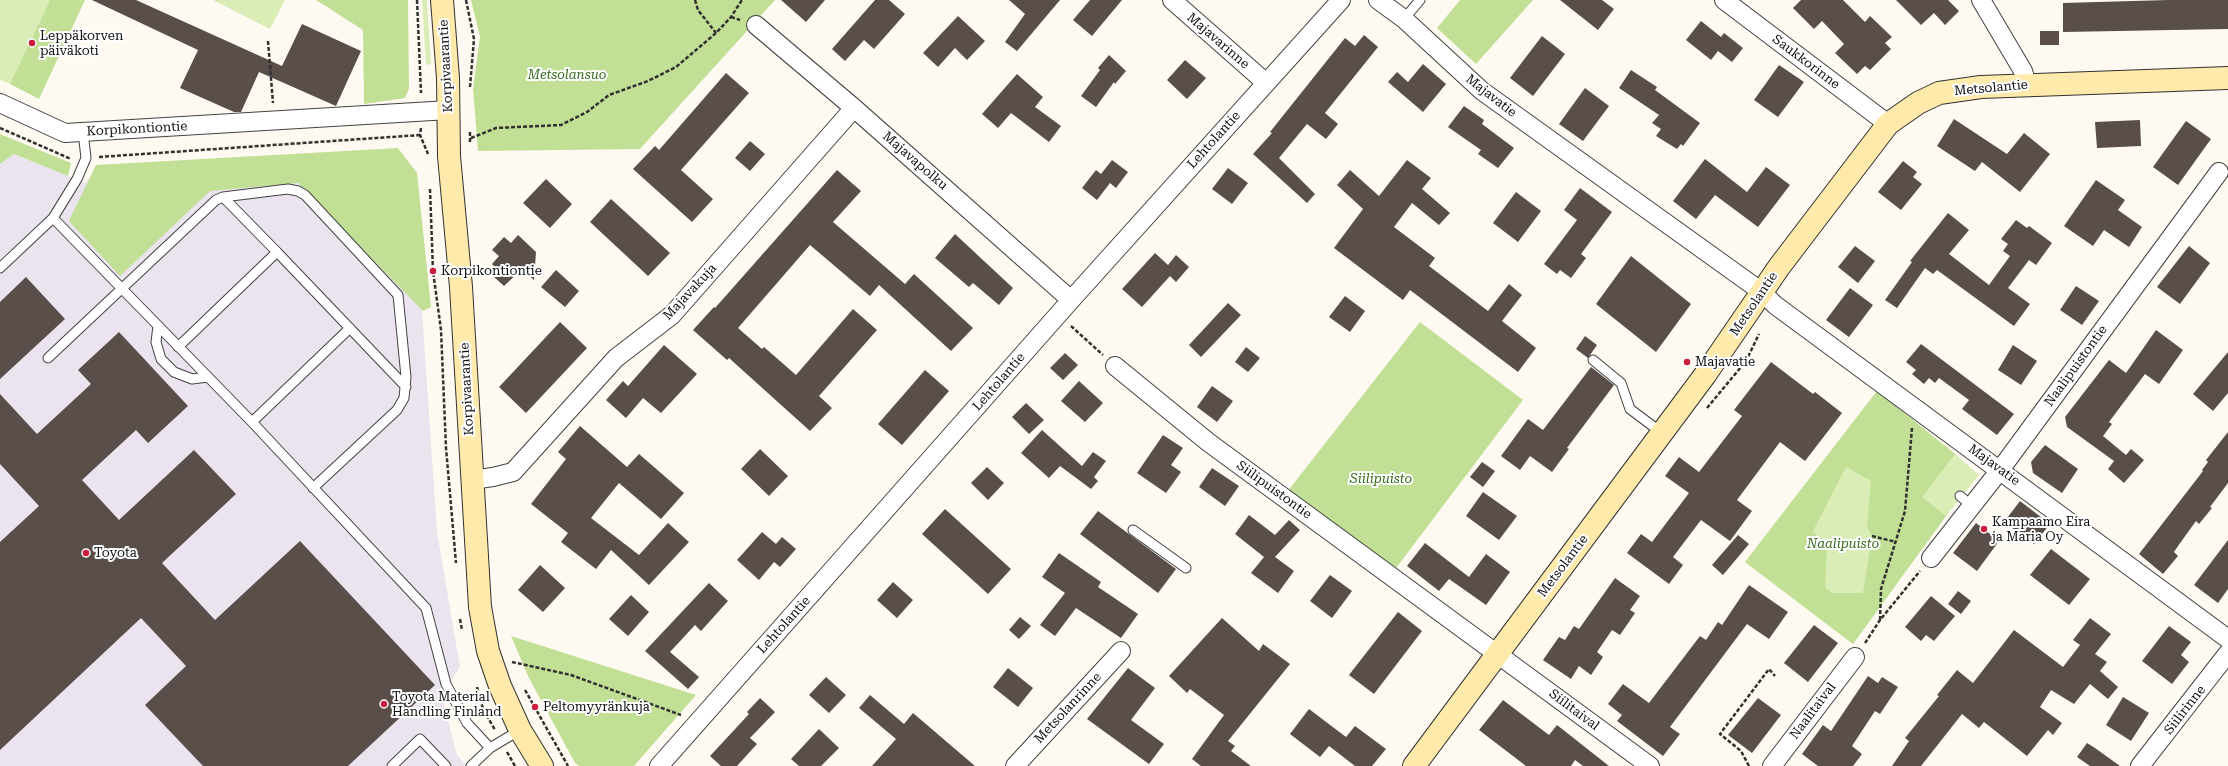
<!DOCTYPE html>
<html>
<head>
<meta charset="utf-8">
<style>
	body { margin:0 }
	canvas { display:block; background:#fffaf1 }
</style>
</head>
<body>
<canvas width="2228" height="766"></canvas>
<script>
const ctx = document.querySelector('canvas').getContext('2d');
ctx.lineJoin = 'round';
function paint(path, color) {
  ctx.fillStyle = color;
  ctx.fill(path, 'evenodd');
}
function poly(rows) {
  const path = new Path2D();
  for (const r of rows) {
    path.moveTo(r[0], r[1]);
    for (let i = 2; i < r.length; i += 2) path.lineTo(r[i], r[i + 1]);
  }
  return path;
}
function trace(path, color, width, dash) {
  ctx.strokeStyle = color;
  ctx.lineWidth = width;
  ctx.lineCap = dash ? 'butt' : 'round';
  ctx.setLineDash(dash || []);
  ctx.stroke(path);
}
function write(font, color, halo, rows, align = 'center') {
  ctx.font = font + ' "Roboto Serif",serif';
  ctx.lineWidth = 4;
  ctx.setLineDash([]);
  ctx.textBaseline = 'middle';
  ctx.strokeStyle = halo;
  ctx.fillStyle = color;
  for (const [text, x, y, turn = 0] of rows) {
    ctx.save();
    ctx.translate(x, y);
    ctx.rotate((+turn || 0) * Math.PI / 180);
    ctx.textAlign = isNaN(turn) ? turn : align;
    if (halo) ctx.strokeText(text, 0, 0);
    ctx.fillText(text, 0, 0);
    ctx.restore();
  }
}
paint(poly([
	[14,154,85,183,90,178,413,178,437,532,460,667,452,679,440,689,457,755,467,766,0,766,0,164]
]), '#ebe3ee');
paint(poly([
	[0,0,50,0,10,84,0,80],
	[213,0,285,0,270,29],
	[422,0,427,0,431,64,426,65],
	[1877,391,1955,454,1979,475,1946,516,1853,644,1745,562]
]), '#dbedb7');
paint(poly([
	[50,0,85,0,39,99,10,84],
	[316,0,408,0,409,89,405,98,364,104,363,30],
	[471,0,775,0,640,149,478,151,473,89,480,37],
	[1460,0,1533,0,1476,64,1437,28],
	[0,134,71,163,68,176,14,154,0,164],
	[398,148,417,173,431,307,423,311,298,183,210,191,120,276,69,221,96,165],
	[1420,322,1523,400,1393,572,1287,492],
	[1877,391,1955,454,1922,497,1946,516,1853,644,1745,562],
	[1846,467,1871,481,1867,526,1872,536,1863,593,1832,593,1825,587,1827,546,1813,531],
	[511,636,696,695,634,766,579,766,575,763,529,678]
]), '#c1df95');
paint(poly([
	[92,0,136,0,282,66,302,24,361,51,336,106,259,72,241,112,234,112,180,88,198,50],
	[781,0,825,0,806,22],
	[875,0,889,0,905,14,874,49,864,40,845,61,832,49],
	[1009,0,1060,0,1017,51,1005,42,1025,14],
	[1090,0,1122,0,1092,36,1073,20],
	[1560,0,1602,0,1614,9,1598,30],
	[1801,0,1843,0,1865,22,1870,16,1892,37,1885,43,1891,49,1870,70,1865,66,1857,74,1835,53,1844,44,1822,21,1814,29,1793,8],
	[1896,0,1948,0,1959,11,1945,25,1934,13,1921,25],
	[2168,0,2228,0,2228,29,2063,32,2063,3],
	[958,16,985,41,967,60,955,48,938,67,923,53],
	[1701,21,1721,37,1724,33,1743,48,1732,62,1718,51,1711,60,1686,40],
	[2040,31,2059,31,2059,45,2040,45],
	[1364,35,1378,47,1325,113,1338,124,1326,139,1307,124,1279,158,1315,194,1307,203,1253,154,1272,133,1270,132,1345,38,1355,46],
	[1542,36,1565,54,1533,96,1510,78],
	[1109,55,1126,71,1115,84,1114,82,1096,107,1081,96,1100,70,1098,68],
	[1185,60,1206,78,1187,99,1167,80],
	[1423,64,1446,84,1423,112,1388,82,1397,72,1408,82],
	[1779,65,1804,82,1778,117,1754,100],
	[1631,70,1657,87,1655,90,1700,123,1683,146,1681,144,1677,149,1656,136,1661,129,1652,123,1659,115,1619,88],
	[726,73,749,93,681,170,713,199,692,222,633,169,655,146,659,150],
	[1017,74,1043,97,1035,107,1061,126,1049,142,1011,113,998,128,982,114],
	[1585,88,1609,106,1583,141,1559,124],
	[1464,106,1484,120,1482,124,1514,148,1498,168,1478,154,1481,150,1448,127],
	[1954,119,2007,154,2024,133,2050,154,2020,192,1982,162,1975,171,1937,146],
	[2140,120,2141,146,2097,148,2095,122],
	[2186,121,2211,139,2178,185,2153,167],
	[750,141,765,154,750,171,735,158],
	[1705,159,1747,192,1766,167,1790,185,1758,227,1715,195,1696,219,1673,201],
	[1112,160,1128,172,1116,188,1110,183,1097,200,1082,188,1096,170,1101,174],
	[1407,160,1431,178,1422,189,1450,213,1439,225,1412,203,1394,227,1435,258,1429,266,1488,311,1509,284,1522,295,1502,321,1536,348,1518,372,1410,290,1403,300,1334,248,1363,209,1337,185,1350,170,1379,196],
	[1903,161,1917,172,1913,177,1922,184,1901,210,1878,192],
	[1228,168,1248,183,1232,204,1212,189],
	[837,170,861,191,833,222,905,284,914,274,973,328,951,351,879,285,870,296,810,245,738,328,762,349,764,347,796,375,853,309,877,330,819,396,832,408,810,431,729,358,727,360,693,330,714,307,715,308],
	[546,179,572,204,550,228,523,203],
	[2096,180,2125,200,2118,210,2142,227,2129,247,2104,230,2093,246,2064,226],
	[1580,188,1612,212,1581,254,1586,258,1571,278,1560,270,1557,274,1544,264,1577,220,1564,210],
	[1516,192,1541,211,1518,242,1493,223],
	[611,199,670,253,648,276,590,222],
	[1948,213,1969,230,1949,254,1989,285,2010,256,2003,251,2008,244,2001,239,2016,220,2027,228,2029,226,2052,243,2036,265,2029,260,2008,288,2030,304,2014,326,1937,270,1933,274,1925,268,1897,308,1885,300,1912,262,1910,261],
	[955,234,1013,288,999,305,973,283,969,287,935,258],
	[518,235,536,252,534,280,522,269,504,286,494,277,499,271,492,264,499,256,492,250,504,237,511,243],
	[1855,246,1875,261,1858,283,1838,267],
	[2189,246,2210,263,2180,304,2157,287],
	[1155,253,1168,265,1176,255,1189,267,1176,282,1170,276,1142,307,1122,289],
	[1631,256,1691,304,1656,352,1596,304],
	[556,270,579,291,565,307,541,287],
	[26,277,65,319,0,379,0,302],
	[2076,286,2099,301,2082,325,2060,310],
	[1850,288,1873,305,1849,337,1826,320],
	[1345,296,1365,311,1350,332,1329,317],
	[1228,303,1241,315,1201,357,1189,345],
	[560,322,587,348,526,413,499,387],
	[2156,330,2183,350,2159,384,2145,374,2109,422,2112,424,2103,436,2126,455,2131,449,2144,460,2124,483,2108,469,2114,461,2067,427,2065,417,2109,360,2126,373],
	[119,332,188,406,148,443,136,430,82,480,119,520,194,450,236,494,162,563,215,620,300,541,435,685,348,766,203,766,145,705,186,666,141,618,0,750,0,542,39,506,0,464,0,394,37,434,91,384,78,370],
	[1585,336,1597,345,1588,358,1576,349],
	[1921,344,2014,414,1997,435,1962,409,1969,400,1939,378,1935,383,1929,378,1924,384,1912,374,1916,370,1906,362],
	[664,345,697,374,661,413,643,398,626,418,606,400,623,381,628,386],
	[2013,345,2037,361,2021,385,1998,370],
	[1246,347,1260,358,1248,372,1235,362],
	[2228,352,2228,393,2213,411,2193,394],
	[1065,353,1078,365,1063,380,1050,368],
	[1771,362,1813,394,1815,392,1842,413,1805,461,1780,442,1737,500,1752,511,1730,541,1701,520,1673,557,1683,565,1669,584,1627,553,1641,534,1652,542,1689,493,1665,476,1679,457,1699,472,1742,416,1734,410],
	[1591,367,1614,385,1567,448,1569,449,1552,472,1530,456,1520,470,1501,456,1528,419,1543,430],
	[925,370,949,391,902,445,878,424],
	[1079,381,1103,403,1085,422,1061,401],
	[1212,386,1233,401,1217,422,1197,407],
	[1026,403,1044,420,1029,434,1012,417],
	[580,426,627,467,639,454,684,493,661,519,619,483,591,518,639,555,668,523,689,542,649,585,611,550,596,569,561,542,568,533,531,504,566,459,558,452],
	[1042,430,1082,466,1093,452,1106,461,1094,477,1098,481,1091,489,1060,466,1049,478,1021,453],
	[2228,432,2228,483,2210,507,2212,508,2199,524,2196,521,2178,546,2174,552,2178,556,2163,574,2139,554,2203,471,2202,470,2208,462,2206,460],
	[1163,435,1183,448,1171,465,1181,472,1166,493,1137,473],
	[2045,445,2078,469,2062,493,2033,473,2031,462],
	[760,449,788,476,769,496,741,469],
	[1482,462,1495,471,1483,487,1470,477],
	[987,467,1004,483,988,500,971,483],
	[1212,468,1239,486,1225,506,1199,487],
	[1483,492,1517,516,1499,540,1466,516],
	[2020,501,2050,524,2034,544,2004,522],
	[945,509,1011,569,988,594,922,534],
	[1098,511,1176,569,1158,593,1080,534],
	[1249,515,1275,535,1289,520,1300,530,1275,557,1294,571,1278,593,1251,573,1264,557,1235,534],
	[1976,523,1999,541,1977,571,1953,553],
	[762,532,776,544,782,537,796,549,780,567,774,562,759,580,737,560],
	[1738,535,1749,544,1723,575,1712,565],
	[2228,540,2228,589,2218,603,2194,585],
	[1425,543,1469,577,1486,554,1510,572,1486,605,1449,579,1439,591,1407,566],
	[2051,549,2090,579,2069,605,2030,575],
	[1059,553,1101,582,1098,587,1138,614,1121,638,1076,608,1055,636,1040,625,1065,593,1042,577],
	[540,565,565,588,543,612,518,590],
	[1330,575,1352,591,1332,618,1310,601],
	[1615,578,1640,596,1630,610,1635,613,1620,635,1612,630,1597,652,1603,657,1591,675,1579,666,1571,679,1543,660,1559,637,1565,640,1574,626,1579,629],
	[893,582,913,600,897,618,877,600],
	[709,583,728,601,701,631,695,625,670,652,699,677,688,689,645,651],
	[1749,585,1788,612,1769,639,1747,624,1670,727,1680,734,1663,756,1617,721,1622,715,1608,704,1623,684,1649,703,1700,636,1706,640,1718,622,1722,625],
	[1958,591,1971,601,1961,614,1948,604],
	[631,595,649,612,628,636,609,619],
	[1931,596,1955,616,1934,641,1926,635,1921,641,1905,627],
	[1398,612,1422,631,1374,694,1349,675],
	[1020,617,1031,626,1019,639,1009,630],
	[1222,618,1259,651,1263,644,1290,664,1228,741,1235,746,1231,751,1251,766,1201,766,1192,759,1224,715,1190,689,1187,693,1169,676],
	[2090,618,2111,634,2095,654,2107,662,2100,671,2118,687,2108,699,2090,684,2074,704,2051,690,2040,707,2062,723,2053,735,2048,730,2027,756,1984,722,1979,728,1962,714,1921,766,1892,766,1909,741,1905,738,1939,696,1937,695,1957,670,1973,683,2014,630,2063,667,2080,645,2073,640],
	[1814,625,1838,643,1808,682,1784,663],
	[2169,626,2191,642,2181,655,2189,662,2172,684,2142,661],
	[1008,668,1033,688,1018,707,993,687],
	[1128,668,1155,688,1131,720,1164,744,1149,764,1087,719],
	[1868,676,1878,683,1882,677,1898,687,1880,714,1875,711,1852,746,1862,754,1853,766,1818,766,1802,754,1823,725,1831,731],
	[826,677,846,695,829,713,809,695],
	[870,695,904,724,913,713,975,766,872,766,896,739,859,708],
	[2123,697,2149,713,2131,741,2106,725],
	[760,698,775,712,750,738,757,744,737,766,721,766,710,756,749,714,747,712],
	[1758,698,1781,715,1752,753,1728,735],
	[1503,700,1549,735,1557,725,1609,766,1583,766,1575,760,1571,766,1526,766,1479,730],
	[1309,709,1346,737,1355,726,1386,749,1372,766,1355,766,1329,746,1320,757,1290,734],
	[819,729,839,748,821,766,799,766,791,759],
	[2087,743,2095,748,2120,766,2090,766,2077,757]
]), '#594e4a');
const lane = poly([
	[1404,19,1420,0],
	[53,218,252,422,426,608,446,684,467,723,490,748],
	[277,252,406,387],
	[0,268,53,218,77,179,86,158,83,132],
	[158,326,156,342,161,359,174,372,192,379,208,377],
	[178,347,277,252,223,197],
	[48,358,216,200,223,197,288,189,298,191,305,195,398,295,406,377,404,398,397,410,313,488],
	[1593,360,1621,383,1630,409,1662,433],
	[252,422,350,328],
	[1960,496,1972,506],
	[1133,530,1186,568],
	[392,766,420,739,446,766],
	[471,766,490,748,520,730]
]);
const street = poly([
	[1172,0,1265,82],
	[1378,0,1404,19,1482,91,1762,292,1775,305,2228,639],
	[1724,0,1888,124],
	[1981,0,2023,71,2027,85],
	[756,25,854,108,1071,300],
	[0,103,65,133,449,110],
	[1115,366,1208,442,1650,766],
	[472,480,493,477,513,472,616,358,672,315,854,108],
	[1931,558,2000,470,2219,172],
	[659,766,1071,300,1341,0],
	[1015,766,1121,651],
	[1772,766,1855,657],
	[2140,766,2228,653]
]);
const secondary = poly([
	[442,0,448,78,449,156,461,287,480,607,488,651,500,686,520,730,542,766],
	[1414,766,1705,375,1779,267,1888,124,1918,103,1939,93,1981,87,2228,78]
]);
trace(lane, '#424242', 11);
trace(street, '#424242', 20);
trace(secondary, '#313131', 24);
trace(poly([
	[417,0,421,93],
	[466,0,474,39,470,87],
	[695,0,698,10,716,33],
	[731,17,740,20],
	[268,41,273,103],
	[0,128,71,159],
	[421,128,420,135,428,154],
	[471,138,496,128,561,125,587,112,609,95,648,81,676,67,716,33,731,17,742,0],
	[470,142,470,132],
	[99,157,420,135],
	[430,189,433,271,441,330,446,448,456,563],
	[1071,326,1103,355],
	[1707,408,1746,361,1759,334],
	[1872,536,1896,542],
	[460,619,462,630],
	[1880,620,1881,589,1905,511,1912,428],
	[1865,643,1880,620,1920,571],
	[512,662,571,675,681,715],
	[477,687,483,709,495,730],
	[525,690,568,766],
	[507,752,515,766],
	[1749,766,1741,751,1720,734,1769,669,1775,676]
]), '#313131', 2.5, [4, 2]);
trace(lane, '#fff', 9);
trace(street, '#fff', 18);
trace(secondary, '#ffeaac', 22);
for (const [x, y, r, color] of [
	[32,43,4,"#ca1c3d"],
	[433,271,4,"#ca1c3d"],
	[1687,362,4,"#ca1c3d"],
	[1984,529,4,"#ca1c3d"],
	[86,553,4,"#ca1c3d"],
	[384,704,4,"#ca1c3d"],
	[535,707,4,"#ca1c3d"]
]) {
  const dot = new Path2D();
  dot.arc(x, y, r, 0, 2 * Math.PI);
  ctx.fillStyle = color;
  ctx.fill(dot);
  trace(dot, '#fff', 1.5);
}
write('13px', '#0f0f0f', '#fff', [
	["Leppäkorven",40,36],
	["päiväkoti",40,51],
	["Korpikontiontie",441,271],
	["Majavatie",1695,362],
	["Kampaamo Eira",1992,522],
	["ja Maria Oy",1992,537],
	["Toyota",94,553],
	["Toyota Material",392,697],
	["Handling Finland",392,712],
	["Peltomyyränkuja",543,707]
], 'left');
write('13px', '#0f0f0f', '#fff', [
	["Majavarinne",1218,41,41],
	["Saukkorinne",1806,62,37],
	["Korpivaarantie",446,66,-93],
	["Metsolantie",1991,88,-5],
	["Majavatie",1491,96,38],
	["Korpikontiontie",137,129,-3],
	["Lehtolantie",1214,140,-48],
	["Majavapolku",915,161,41],
	["Majavakuja",690,292,-47],
	["Metsolantie",1754,304,-56],
	["Naalipuistontie",2076,366,-54],
	["Lehtolantie",999,382,-49],
	["Korpivaarantie",467,389,-93],
	["Majavatie",1994,465,36],
	["Siilipuistontie",1274,490,36],
	["Metsolantie",1563,566,-53],
	["Lehtolantie",784,625,-48],
	["Metsolanrinne",1068,708,-47],
	["Siilitaival",1574,710,37],
	["Siilirinne",2185,710,-52],
	["Naalitaival",1813,711,-53]
]);
write('italic 13px', '#366c1a', '#fff', [
	["Metsolansuo",567,75],
	["Siilipuisto",1381,479],
	["Naalipuisto",1843,544]
]);
</script>
</body>
</html>
